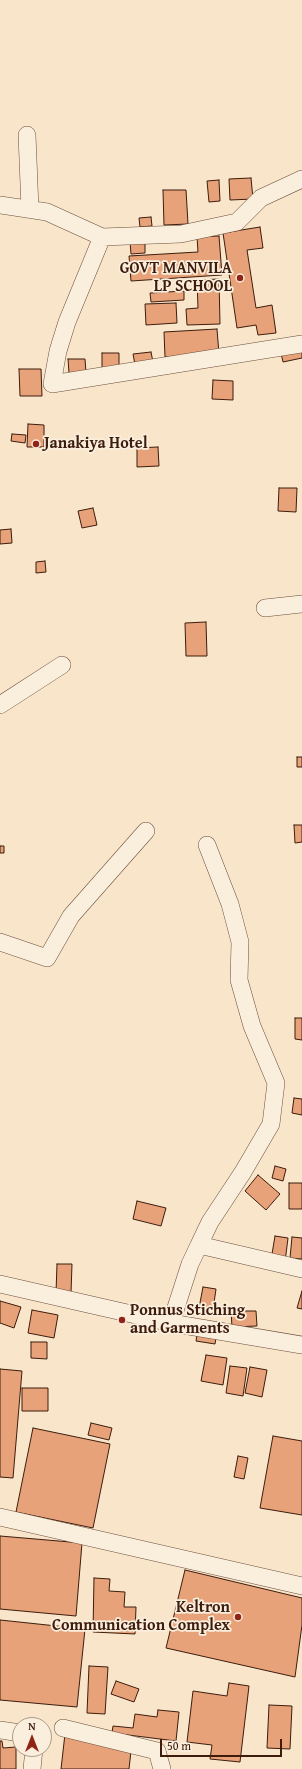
<!DOCTYPE html>
<html>
<head>
<meta charset="utf-8">
<style>
	body { margin:0 }
	#map { position:relative; width:302px; height:1769px; overflow:hidden; background:#f8e5ca; font-family:"Gentium Book Plus",serif }
	canvas { display:block }
	.north { position:absolute; left:12px; top:1717px; width:40px; height:40px; box-sizing:border-box; background:#faeedd; border:1px solid #ae9a8a; border-radius:50%; rotate:0deg; font-size:11px; font-weight:700; line-height:16px; text-align:center; color:#3d1c0d }
	.north::after { content:''; display:block; margin:auto; width:14px; height:18px; background:#8f2418; clip-path:polygon(50% 0,100% 100%,50% 72%,0 100%) }
	.scale { position:absolute; left:160px; top:1739px; width:122px; height:18px; box-sizing:border-box; border:2px solid #3d1c0d; border-top:0; padding-left:5px; font-size:12px; line-height:14px; white-space:nowrap; color:#3d1c0d; -webkit-text-stroke:3px #faeedd; paint-order:stroke }
</style>
</head>
<body>
<div id="map">
<canvas width="302" height="1769"></canvas>
<div class="north">N</div>
<div class="scale">50 m</div>
</div>
<script>
const ctx = document.querySelector('canvas').getContext('2d');
ctx.lineJoin = 'round';
function paint(path, color) {
  ctx.fillStyle = color;
  ctx.fill(path, 'evenodd');
}
function poly(rows) {
  const path = new Path2D();
  for (const r of rows) {
    path.moveTo(r[0], r[1]);
    for (let i = 2; i < r.length; i += 2) path.lineTo(r[i], r[i + 1]);
  }
  return path;
}
function trace(path, color, width, dash) {
  ctx.strokeStyle = color;
  ctx.lineWidth = width;
  ctx.lineCap = dash ? 'butt' : 'round';
  ctx.setLineDash(dash || []);
  ctx.stroke(path);
}
function write(font, color, halo, rows, align = 'center') {
  ctx.font = font + ' "Gentium Book Plus",serif';
  ctx.lineWidth = 3.5;
  ctx.setLineDash([]);
  ctx.textBaseline = 'middle';
  ctx.strokeStyle = halo;
  ctx.fillStyle = color;
  for (const [text, x, y, turn = 0] of rows) {
    ctx.save();
    ctx.translate(x, y);
    ctx.rotate((+turn || 0) * Math.PI / 180);
    ctx.textAlign = isNaN(turn) ? turn : align;
    if (halo) ctx.strokeText(text, 0, 0);
    ctx.fillText(text, 0, 0);
    ctx.restore();
  }
}
const building = poly([
	[251,178,253,199,230,200,229,179,251,178],
	[219,180,220,201,209,202,207,181,219,180],
	[163,190,186,190,188,224,164,225,163,190],
	[151,217,152,226,140,227,139,218,151,217],
	[260,227,263,248,247,250,256,308,272,305,276,333,258,335,256,325,237,328,223,233,260,227],
	[219,236,222,275,131,281,129,256,198,252,197,237,219,236],
	[145,241,145,253,131,254,130,242,145,241],
	[219,279,220,324,187,325,186,309,198,308,197,280,219,279],
	[184,291,184,300,151,302,150,293,184,291],
	[176,303,177,323,146,325,145,304,176,303],
	[217,329,219,354,165,357,164,332,217,329],
	[302,348,302,358,283,362,281,353,302,348],
	[151,352,154,367,136,370,133,354,151,352],
	[102,353,119,353,119,372,102,372,102,353],
	[68,359,85,359,86,373,69,373,68,359],
	[19,369,41,369,42,396,20,396,19,369],
	[213,380,233,381,233,400,212,399,213,380],
	[28,424,44,425,44,447,27,447,28,424],
	[12,434,26,435,25,443,11,441,12,434],
	[158,447,159,466,137,467,137,448,158,447],
	[279,488,297,488,296,512,278,511,279,488],
	[93,508,97,525,82,528,78,511,93,508],
	[11,529,12,543,0,544,0,530,11,529],
	[45,561,46,572,36,573,36,562,45,561],
	[206,622,207,656,186,656,185,623,206,622],
	[297,757,302,757,302,767,297,767,297,757],
	[294,825,302,825,302,842,295,843,294,825],
	[0,846,4,846,4,853,0,853,0,846],
	[295,1018,302,1018,302,1040,295,1039,295,1018],
	[294,1098,302,1099,302,1115,292,1113,294,1098],
	[275,1166,286,1169,283,1181,272,1178,275,1166],
	[258,1175,280,1194,266,1210,245,1191,258,1175],
	[289,1183,302,1183,302,1209,289,1209,289,1183],
	[137,1201,166,1208,161,1226,133,1219,137,1201],
	[275,1236,288,1238,285,1262,271,1260,275,1236],
	[292,1237,302,1238,302,1259,290,1258,292,1237],
	[57,1264,72,1264,71,1293,56,1293,57,1264],
	[203,1287,216,1289,213,1310,199,1308,203,1287],
	[302,1291,302,1309,297,1308,302,1291],
	[0,1301,21,1307,14,1328,0,1323,0,1301],
	[32,1310,58,1315,54,1338,28,1333,32,1310],
	[231,1311,256,1311,257,1326,232,1327,231,1311],
	[198,1329,217,1332,215,1344,196,1341,198,1329],
	[31,1342,47,1342,47,1359,31,1358,31,1342],
	[206,1355,227,1358,223,1385,201,1381,206,1355],
	[230,1366,247,1368,243,1396,226,1393,230,1366],
	[250,1367,267,1370,262,1397,245,1393,250,1367],
	[0,1369,22,1371,13,1478,0,1477,0,1369],
	[22,1388,48,1388,48,1411,22,1411,22,1388],
	[91,1423,112,1428,109,1440,88,1435,91,1423],
	[33,1428,110,1444,93,1528,16,1512,33,1428],
	[273,1436,302,1441,302,1515,260,1508,273,1436],
	[238,1456,248,1458,244,1479,234,1477,238,1456],
	[0,1536,82,1543,76,1616,0,1609,0,1536],
	[185,1570,302,1598,302,1625,295,1677,166,1648,185,1570],
	[94,1578,110,1579,109,1591,125,1592,124,1607,136,1607,135,1634,93,1632,94,1578],
	[0,1620,85,1629,77,1707,0,1700,0,1620],
	[89,1666,108,1667,105,1714,87,1713,89,1666],
	[116,1681,139,1689,134,1702,111,1694,116,1681],
	[229,1683,249,1686,240,1762,210,1759,212,1745,187,1742,193,1691,227,1696,229,1683],
	[269,1705,292,1706,290,1749,267,1748,269,1705],
	[158,1710,179,1712,176,1741,112,1733,113,1726,133,1728,135,1714,157,1717,158,1710],
	[65,1734,132,1742,129,1769,61,1769,65,1734],
	[0,1741,2,1741,3,1748,16,1747,16,1769,0,1769,0,1741]
]);
paint(building, '#e7a279');
trace(building, '#3d1c0d', 1);
const minor = poly([
	[27,135,30,209],
	[0,205,47,212,102,237,181,234,237,222,261,198,302,179],
	[102,237,67,322,58,351,52,384,302,344],
	[265,608,302,604],
	[0,705,62,665],
	[0,942,47,958,71,916,146,831],
	[199,1245,210,1222,243,1172,271,1124,276,1083,252,1026,239,980,240,942,230,904,207,845],
	[0,1284,171,1323,302,1345],
	[171,1323,190,1264,199,1245,302,1269],
	[0,1517,302,1586],
	[63,1728,157,1751,162,1769],
	[0,1730,20,1733],
	[32,1769,34,1749]
]);
trace(minor, '#6c4e3c', 18);
trace(minor, '#faeedd', 17);
for (const [x, y, r, color] of [
	[240,278,4,"#8f2418"],
	[36,444,4,"#8f2418"],
	[122,1320,4,"#8f2418"],
	[238,1617,4,"#8f2418"]
]) {
  const dot = new Path2D();
  dot.arc(x, y, r, 0, 2 * Math.PI);
  ctx.fillStyle = color;
  ctx.fill(dot);
  trace(dot, '#faeedd', 1.5);
}
write('bold 16px', '#3d1c0d', '#faeedd', [
	["GOVT MANVILA",232,269],
	["LP SCHOOL",232,287],
	["Janakiya Hotel",44,444,"left"],
	["Ponnus Stiching",130,1311,"left"],
	["and Garments",130,1329,"left"],
	["Keltron",230,1608],
	["Communication Complex",230,1626]
], 'right');
</script>
</body>
</html>
